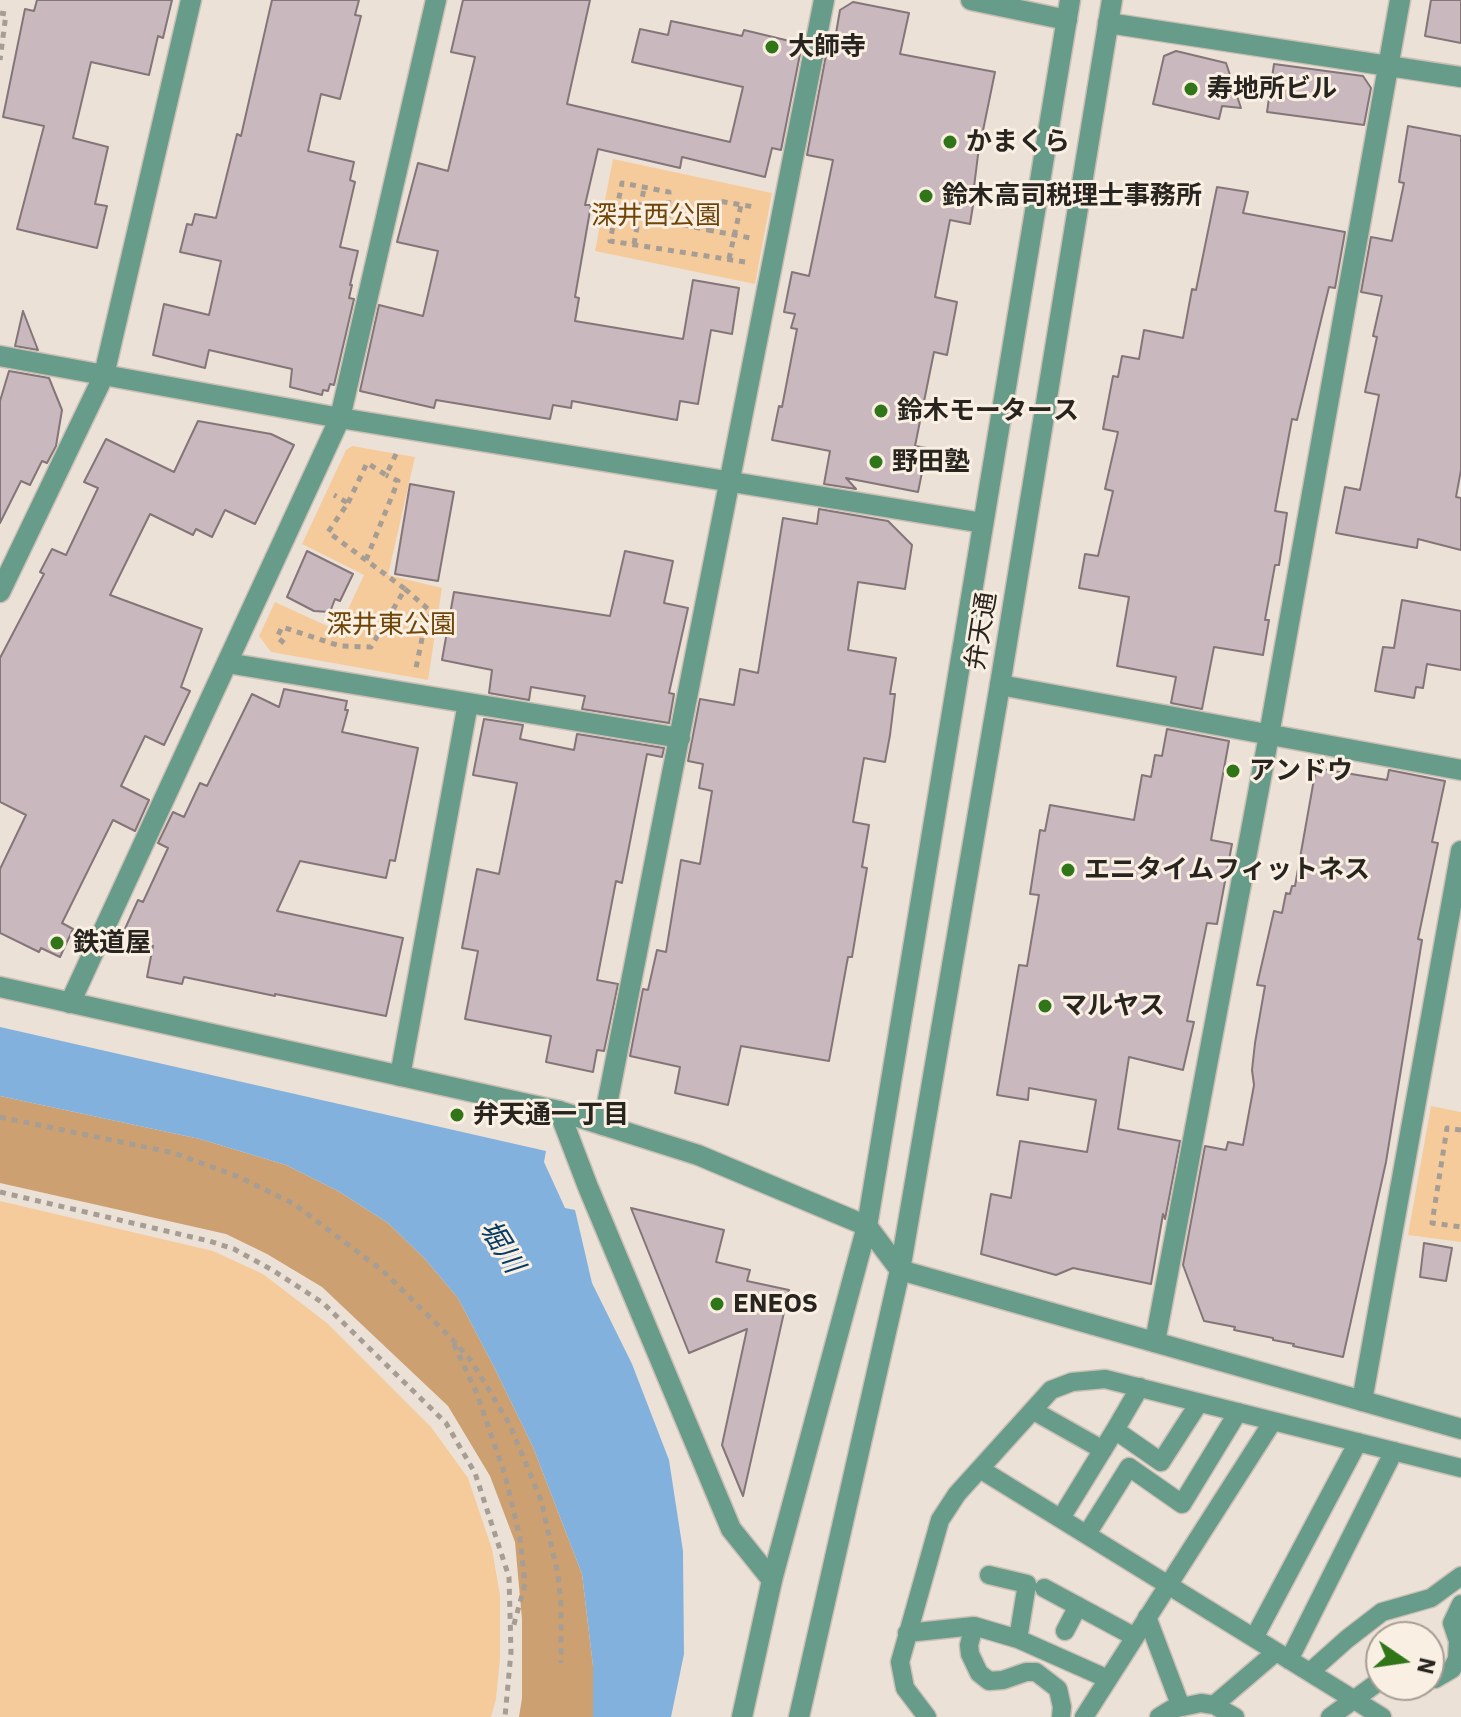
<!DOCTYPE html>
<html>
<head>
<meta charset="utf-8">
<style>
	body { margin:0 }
	#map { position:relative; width:1461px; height:1717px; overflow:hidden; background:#ece1d6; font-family:"IBM Plex Sans",sans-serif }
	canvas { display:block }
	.north { position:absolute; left:1365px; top:1621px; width:80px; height:80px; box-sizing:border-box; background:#faefe3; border:2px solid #a69e95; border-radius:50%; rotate:103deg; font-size:22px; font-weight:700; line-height:32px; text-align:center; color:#28241f }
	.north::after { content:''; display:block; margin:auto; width:28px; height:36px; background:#307619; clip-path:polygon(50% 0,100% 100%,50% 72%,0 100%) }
</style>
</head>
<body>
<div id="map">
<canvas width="1461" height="1717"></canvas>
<div class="north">N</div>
</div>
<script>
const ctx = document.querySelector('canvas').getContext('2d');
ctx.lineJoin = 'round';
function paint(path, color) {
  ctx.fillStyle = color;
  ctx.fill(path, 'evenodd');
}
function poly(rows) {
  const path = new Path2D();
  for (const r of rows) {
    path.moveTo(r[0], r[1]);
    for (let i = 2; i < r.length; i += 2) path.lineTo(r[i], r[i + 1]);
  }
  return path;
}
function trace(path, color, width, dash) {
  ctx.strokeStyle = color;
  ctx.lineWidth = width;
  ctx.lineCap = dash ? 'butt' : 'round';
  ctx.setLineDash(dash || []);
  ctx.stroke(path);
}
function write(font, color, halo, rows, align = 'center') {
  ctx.font = font + ' "IBM Plex Sans","Noto Sans JP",sans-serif';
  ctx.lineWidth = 6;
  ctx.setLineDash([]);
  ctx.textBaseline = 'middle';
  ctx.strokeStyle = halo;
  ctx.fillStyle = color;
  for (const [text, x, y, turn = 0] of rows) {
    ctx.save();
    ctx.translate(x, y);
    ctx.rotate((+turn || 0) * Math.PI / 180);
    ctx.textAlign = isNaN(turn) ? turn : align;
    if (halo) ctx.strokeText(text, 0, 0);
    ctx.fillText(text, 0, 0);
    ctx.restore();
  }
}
paint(poly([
	[613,159,772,193,755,284,595,251],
	[352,446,415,457,388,575,442,588,428,680,271,652,259,636,275,602,338,631,364,575,302,544,346,450],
	[1431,1106,1461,1112,1461,1242,1408,1235],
	[0,1201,213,1251,263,1274,327,1323,431,1427,468,1478,492,1549,500,1595,500,1659,496,1699,491,1717,0,1717]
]), '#f6cb9c');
paint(poly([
	[0,1096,200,1139,286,1165,338,1191,388,1223,425,1259,458,1298,494,1367,533,1447,582,1574,593,1666,593,1717,519,1717,522,1698,522,1619,515,1542,490,1476,448,1406,322,1287,267,1254,226,1234,0,1183]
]), '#cca070');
paint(poly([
	[0,1027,546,1151,544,1162,565,1208,575,1210,592,1283,632,1364,669,1460,683,1551,684,1654,671,1717,593,1717,593,1666,582,1574,533,1447,494,1367,458,1298,425,1259,388,1223,338,1191,286,1165,200,1139,0,1096]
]), '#83b1de');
const building = poly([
	[37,0,172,0,163,38,158,36,149,75,91,62,73,138,108,147,95,204,107,206,97,248,17,229,44,126,3,117,25,9,34,11,37,0],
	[272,0,359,0,355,15,361,16,340,99,321,94,308,151,354,162,350,180,355,182,340,247,358,251,350,285,352,285,349,298,354,299,334,385,330,384,328,391,323,390,322,395,290,387,292,369,209,350,205,368,153,355,164,304,209,315,221,261,180,252,187,224,192,225,195,214,216,218,237,134,241,136,272,0],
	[463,0,590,0,567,104,730,142,743,87,632,62,640,29,668,35,671,21,742,36,744,30,802,44,781,150,772,148,765,177,682,157,680,168,598,149,585,205,591,205,575,297,579,298,575,321,683,339,693,280,739,288,732,334,711,330,698,404,680,401,677,420,572,401,571,408,553,405,550,419,436,400,434,408,360,391,379,305,423,316,438,251,397,242,418,163,448,171,475,57,451,52,463,0],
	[1431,0,1461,0,1461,43,1425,36,1431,0],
	[853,2,909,13,900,54,995,72,978,155,974,187,976,187,970,224,950,220,935,297,957,302,947,355,934,352,915,446,927,448,918,492,846,478,856,489,824,484,830,451,772,440,779,406,782,407,797,329,791,328,795,314,784,312,792,272,809,276,833,160,807,155,827,50,833,51,840,10,853,2],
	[1176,51,1226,63,1241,108,1222,106,1219,119,1153,104,1164,56,1176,51],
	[1274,64,1363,76,1371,88,1364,125,1267,112,1274,64],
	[1408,126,1461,136,1461,470,1456,497,1461,498,1461,550,1418,539,1417,548,1336,533,1345,487,1360,490,1379,395,1365,392,1377,337,1373,336,1382,296,1361,292,1371,237,1392,241,1404,183,1399,182,1408,126],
	[1217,187,1248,192,1243,213,1345,232,1335,288,1329,287,1297,420,1292,419,1275,511,1287,513,1279,565,1275,565,1265,620,1269,620,1263,655,1214,647,1202,709,1171,703,1176,677,1117,666,1129,597,1079,588,1085,554,1098,556,1113,491,1105,489,1118,432,1103,429,1113,376,1118,377,1122,356,1139,359,1144,330,1183,338,1192,289,1196,290,1217,187],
	[23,311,38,350,15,346,23,311],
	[9,371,49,378,62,410,56,446,47,463,42,461,30,485,21,481,0,523,0,401,9,371],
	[198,421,271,434,294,445,255,524,225,510,212,537,196,529,193,535,150,514,110,595,202,629,181,687,190,691,164,745,145,736,121,786,149,800,135,831,113,820,62,923,73,929,60,957,41,948,39,952,0,933,0,869,26,815,0,802,0,658,44,574,40,572,52,549,66,555,98,488,84,482,106,439,174,472,198,421],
	[410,484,454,492,438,581,395,574,410,484],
	[819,509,888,521,912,545,905,589,858,582,848,650,896,658,890,694,895,694,890,735,885,762,864,758,853,822,869,825,862,867,867,868,852,957,848,957,829,1061,741,1046,728,1105,675,1093,680,1067,630,1056,643,989,648,990,657,950,666,952,681,860,700,864,712,791,699,788,703,764,688,761,700,699,734,705,740,669,758,673,783,518,817,524,819,509],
	[307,551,353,574,340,601,335,599,330,612,314,611,287,597,307,551],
	[625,551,673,561,664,603,688,608,669,693,674,694,669,723,582,709,585,696,531,687,529,700,489,693,492,670,442,660,454,592,610,616,625,551],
	[1402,600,1461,611,1461,670,1427,664,1423,688,1416,687,1414,698,1375,691,1383,647,1394,648,1402,600],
	[284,689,347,701,345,710,348,710,342,732,418,748,395,861,390,860,386,878,300,861,277,911,403,938,386,1016,275,994,275,996,184,977,182,984,147,977,153,946,124,931,138,900,143,902,168,848,158,843,173,812,184,817,200,783,207,786,252,694,279,707,284,689],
	[484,719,523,725,520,739,574,750,577,734,664,748,662,757,647,754,622,883,616,881,597,980,618,984,604,1051,597,1050,593,1072,546,1062,551,1036,465,1019,478,951,462,948,477,869,499,874,517,783,473,775,484,719],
	[1167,729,1229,741,1211,840,1232,844,1217,924,1207,923,1187,1021,1194,1022,1183,1070,1129,1057,1118,1129,1180,1141,1165,1219,1163,1214,1151,1284,1073,1268,1056,1275,981,1254,991,1194,1011,1198,1020,1141,1087,1152,1096,1100,1029,1088,1028,1100,997,1095,1019,965,1027,966,1039,895,1030,894,1040,830,1045,831,1050,805,1134,820,1142,775,1151,777,1155,755,1162,756,1167,729],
	[1316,768,1387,780,1389,770,1445,781,1432,842,1438,843,1418,939,1422,940,1386,1162,1343,1357,1293,1346,1294,1344,1273,1340,1273,1338,1234,1330,1235,1327,1204,1321,1183,1265,1205,1146,1226,1150,1228,1142,1243,1145,1254,1085,1252,1070,1255,1043,1265,986,1257,985,1274,911,1282,913,1286,893,1290,894,1292,886,1295,886,1316,768],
	[631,1208,724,1230,716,1262,750,1270,747,1281,789,1290,743,1496,722,1445,747,1329,689,1353,631,1208],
	[1424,1243,1452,1248,1446,1281,1420,1277,1424,1243]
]);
paint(building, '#c9b8bd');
trace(building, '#847579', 2);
const service = poly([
	[1034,1411,1103,1450],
	[1115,1430,1140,1387],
	[980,1469,1382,1717],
	[1061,1518,1115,1430,1161,1462,1199,1403],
	[1087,1534,1129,1467,1182,1504,1238,1412],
	[989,1575,1027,1584,1018,1639],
	[1044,1588,1135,1637],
	[1147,1617,1181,1707],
	[974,1626,969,1645,970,1654,979,1673,989,1681,1003,1680,1026,1672,1036,1672,1058,1689,1062,1707,1061,1717],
	[1065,1631,1078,1606],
	[907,1633,974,1626,1018,1639,1108,1679],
	[1254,1638,1358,1442],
	[1289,1660,1394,1451],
	[1310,1672,1347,1639,1382,1612,1431,1598,1461,1576],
	[1429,1678,1435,1679,1452,1669,1457,1659,1458,1641,1452,1623,1461,1604],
	[1214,1705,1276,1652],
	[927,1717,905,1688,900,1662,940,1520,957,1494,1051,1390,1072,1382,1105,1379,1461,1468],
	[1084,1717,1273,1421],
	[1159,1717,1172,1709,1201,1703,1214,1705,1235,1717],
	[1330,1717,1381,1680]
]);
const minor = poly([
	[971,0,1067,20],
	[1108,23,1461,77],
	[0,356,340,418,983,523],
	[0,592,104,375,191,0],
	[227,663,680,738],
	[1000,685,1461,770],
	[70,1003,340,418,436,0],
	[400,1076,468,703],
	[559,1111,588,1187,731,1529,772,1580],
	[603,1125,824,0],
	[1155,1342,1269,735,1400,0],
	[1362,1401,1461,851]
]);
const tertiary = poly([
	[0,987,559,1111,698,1155,867,1226,900,1270,1461,1429],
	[742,1717,772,1580,867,1226,1070,0],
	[799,1717,900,1270,1000,685,1112,0]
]);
trace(service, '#c9bfb5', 21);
trace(minor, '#c9bfb5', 23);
trace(tertiary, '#c9bfb5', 23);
trace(poly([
	[0,13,6,14,0,60],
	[616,211,668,221],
	[708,230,751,238],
	[634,244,644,188],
	[729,259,741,205],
	[745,262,610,241,622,183,669,192,668,221,708,230,718,201,755,207],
	[348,503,367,463,386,475,397,452],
	[366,560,398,481,386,475],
	[405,589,428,609,416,668],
	[284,643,277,637,282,627,340,646,371,647,405,589,328,532,348,503,334,495],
	[0,1117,174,1153,239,1177,294,1204,383,1271,452,1339,472,1362,510,1425,541,1500,558,1575,561,1606,561,1663],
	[1461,1130,1447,1128,1432,1223,1461,1227],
	[0,1192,209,1241,234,1249,274,1271,323,1303,446,1423,475,1473,509,1577,511,1652,505,1717],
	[454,1344,477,1394,505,1475,520,1538,525,1584,513,1628]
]), '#a69d95', 5, [6, 6]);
trace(service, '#669c89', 18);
trace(minor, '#669c89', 20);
trace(tertiary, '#669c89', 20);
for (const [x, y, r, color] of [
	[772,47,8,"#307619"],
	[1191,89,8,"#307619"],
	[950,142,8,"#307619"],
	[926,196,8,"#307619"],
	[881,411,8,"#307619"],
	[876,462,8,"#307619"],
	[1233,771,8,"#307619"],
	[1068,870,8,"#307619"],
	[57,943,8,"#307619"],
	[1045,1006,8,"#307619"],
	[457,1115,8,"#307619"],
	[717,1304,8,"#307619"]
]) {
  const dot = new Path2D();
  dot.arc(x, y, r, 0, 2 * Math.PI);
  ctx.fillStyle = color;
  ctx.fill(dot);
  trace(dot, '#faefe3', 3);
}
write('bold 26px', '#28241f', '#faefe3', [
	["大師寺",788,47],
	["寿地所ビル",1207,89],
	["かまくら",966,142],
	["鈴木高司税理士事務所",942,196],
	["鈴木モータース",897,411],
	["野田塾",892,462],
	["アンドウ",1249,771],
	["エニタイムフィットネス",1084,870],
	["鉄道屋",73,943],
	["マルヤス",1061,1006],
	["弁天通一丁目",473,1115],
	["ENEOS",733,1304]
], 'left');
write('26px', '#6f4507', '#faefe3', [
	["深井西公園",656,216],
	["深井東公園",391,625]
]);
write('26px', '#28241f', '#faefe3', [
	["弁天通",982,631,-81]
]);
write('italic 28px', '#053c66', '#faefe3', [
	["堀川",501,1247,58]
]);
</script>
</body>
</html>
